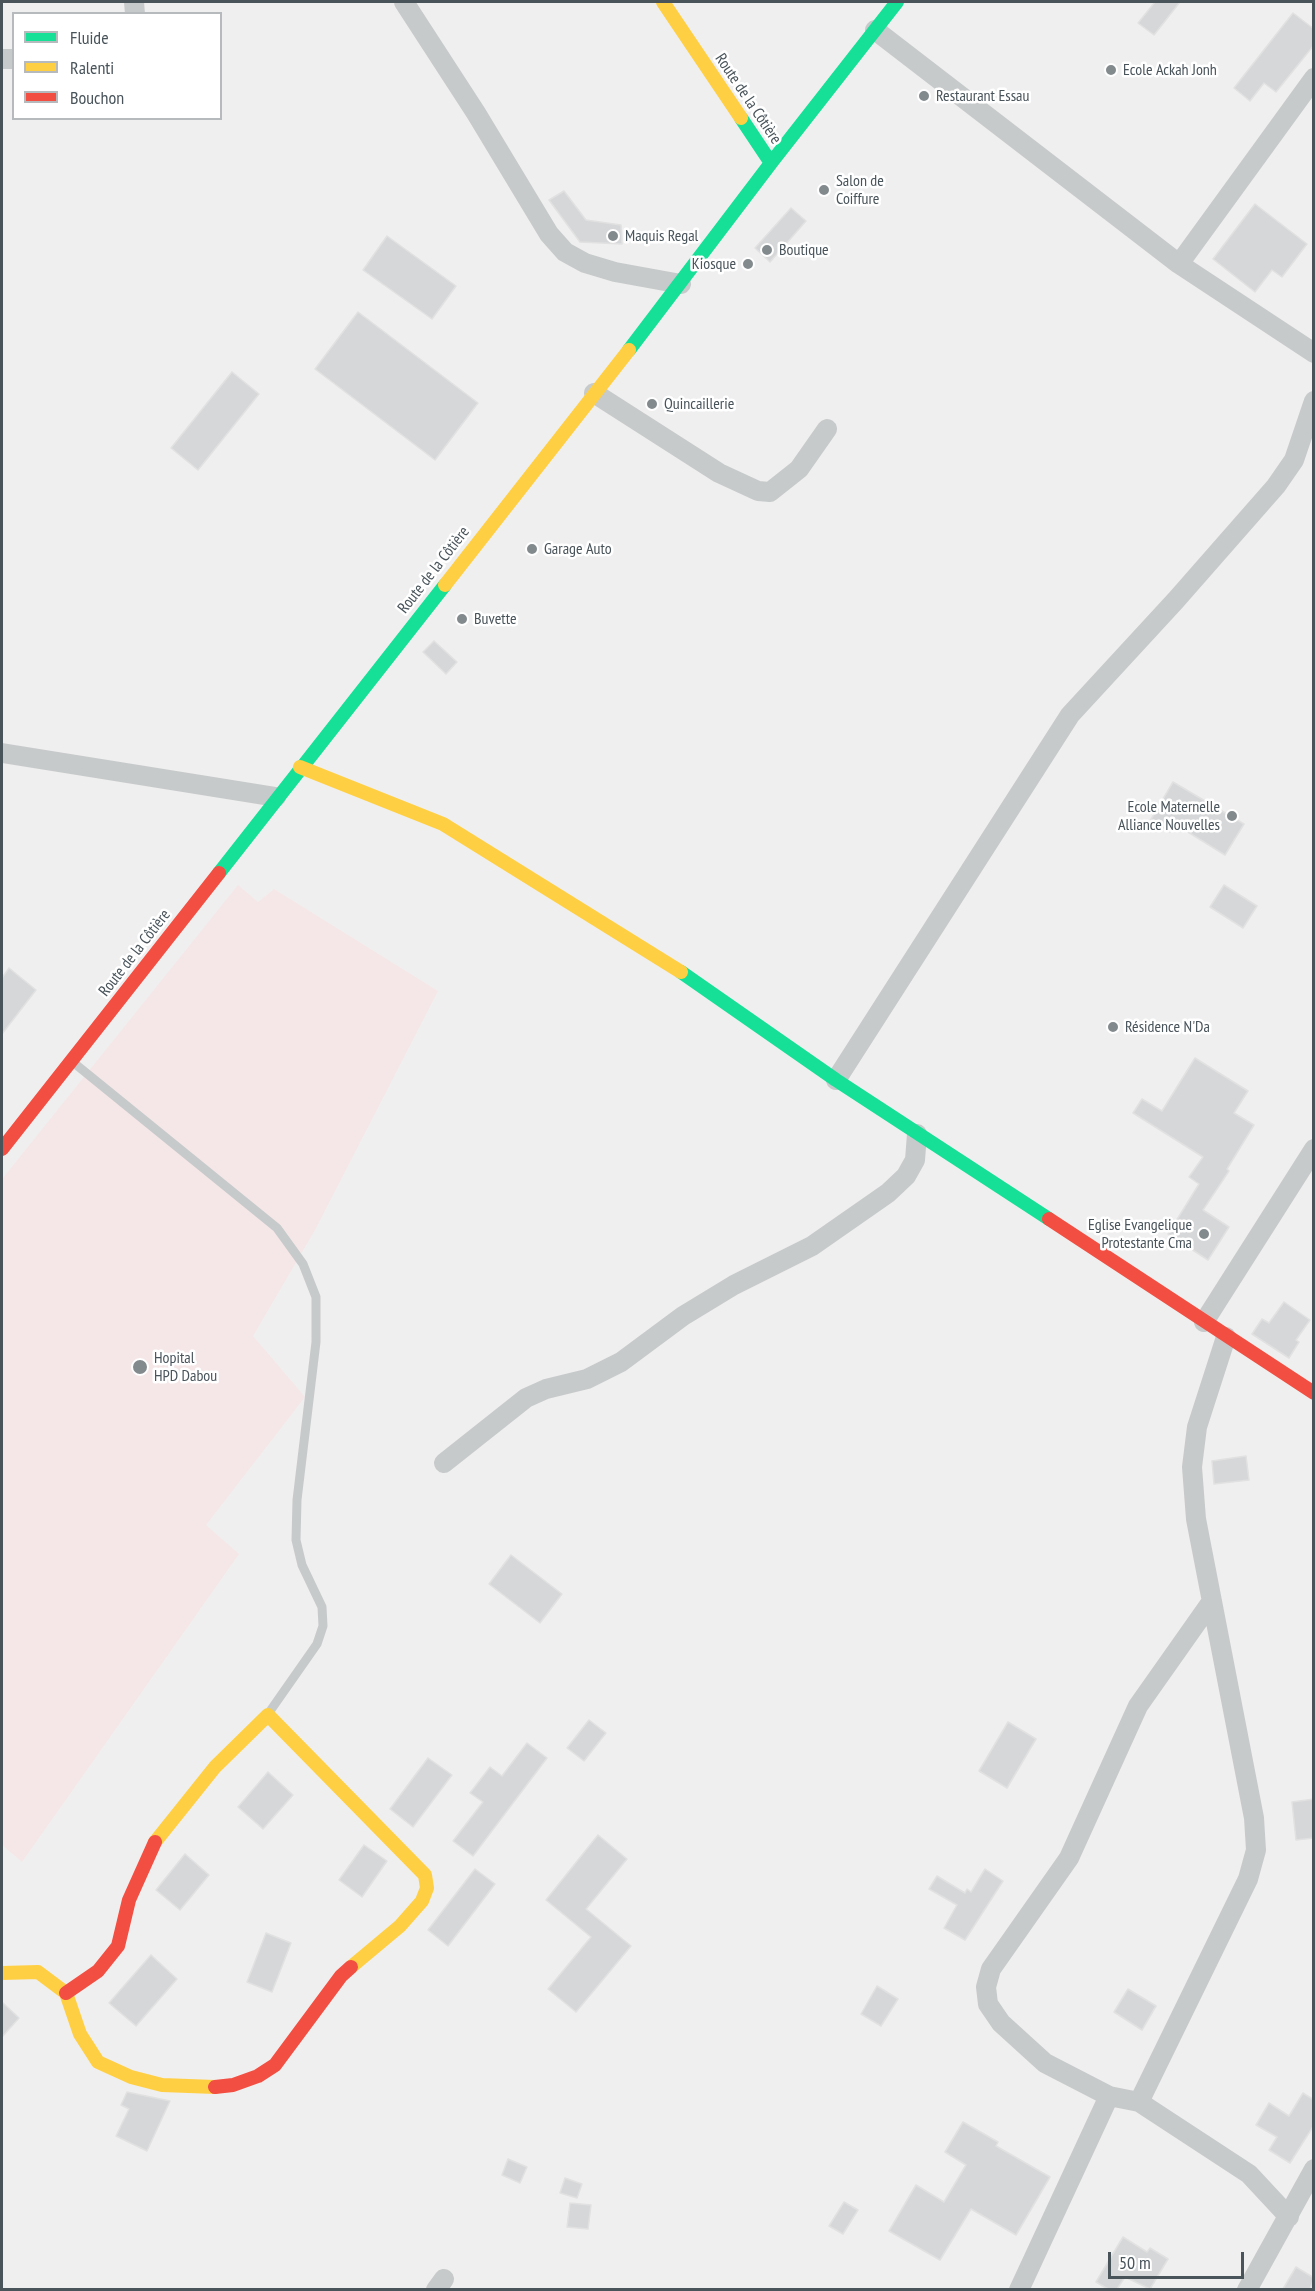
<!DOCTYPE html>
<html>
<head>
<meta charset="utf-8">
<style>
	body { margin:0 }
	#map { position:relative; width:1315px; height:2291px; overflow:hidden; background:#f0efef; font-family:"PT Sans Narrow",sans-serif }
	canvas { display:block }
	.frame { position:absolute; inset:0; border:3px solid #48535a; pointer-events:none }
	.legend { position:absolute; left:12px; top:12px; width:210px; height:108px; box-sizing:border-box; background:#fff; border:2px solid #b6babd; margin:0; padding:8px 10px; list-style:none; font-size:18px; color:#48535a }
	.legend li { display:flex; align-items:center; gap:12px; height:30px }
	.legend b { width:30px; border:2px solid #b6babd }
	.scale { position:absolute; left:1108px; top:2252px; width:136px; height:27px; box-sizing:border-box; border:3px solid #48535a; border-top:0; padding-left:8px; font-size:18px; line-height:21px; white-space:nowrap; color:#48535a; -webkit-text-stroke:4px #fff; paint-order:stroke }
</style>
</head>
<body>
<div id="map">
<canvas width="1315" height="2291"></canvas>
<div class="frame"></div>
<ul class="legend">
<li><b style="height:8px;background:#16e098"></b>Fluide</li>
<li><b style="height:8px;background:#ffcf43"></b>Ralenti</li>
<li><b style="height:8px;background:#f24e42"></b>Bouchon</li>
</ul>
<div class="scale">50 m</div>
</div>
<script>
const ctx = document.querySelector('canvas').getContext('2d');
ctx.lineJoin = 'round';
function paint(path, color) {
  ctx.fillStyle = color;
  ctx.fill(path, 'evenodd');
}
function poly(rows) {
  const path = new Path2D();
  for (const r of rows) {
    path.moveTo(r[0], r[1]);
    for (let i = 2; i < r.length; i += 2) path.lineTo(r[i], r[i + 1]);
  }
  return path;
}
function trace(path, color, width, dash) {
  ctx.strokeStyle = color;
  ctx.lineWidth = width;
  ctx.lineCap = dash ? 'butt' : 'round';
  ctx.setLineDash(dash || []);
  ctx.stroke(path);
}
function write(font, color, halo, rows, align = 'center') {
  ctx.font = font + ' "PT Sans Narrow",sans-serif';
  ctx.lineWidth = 5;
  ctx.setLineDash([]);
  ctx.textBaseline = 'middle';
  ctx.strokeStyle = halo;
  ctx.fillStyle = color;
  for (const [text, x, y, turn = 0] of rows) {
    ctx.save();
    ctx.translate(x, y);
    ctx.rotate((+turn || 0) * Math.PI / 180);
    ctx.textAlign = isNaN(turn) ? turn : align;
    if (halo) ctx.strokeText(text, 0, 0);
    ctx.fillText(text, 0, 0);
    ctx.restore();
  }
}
paint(poly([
	[238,885,258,902,274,889,438,991,315,1230,253,1336,305,1397,206,1525,239,1554,22,1862,2,1845,2,1179]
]), '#f5e7e7');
const building = poly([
	[1155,2,1180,2,1154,35,1138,23,1155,2],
	[1293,13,1314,29,1314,45,1276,92,1264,83,1250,101,1234,88,1293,13],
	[564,191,586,220,621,225,622,244,580,242,549,200,564,191],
	[1255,204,1307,244,1282,277,1272,270,1255,292,1213,259,1255,204],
	[791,208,806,221,770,262,755,248,791,208],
	[387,236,456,286,432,319,363,270,387,236],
	[358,312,478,403,435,460,315,369,358,312],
	[232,372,259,394,198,470,171,448,232,372],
	[434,641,457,662,446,674,423,652,434,641],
	[1173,782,1244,824,1225,855,1175,824,1170,832,1150,821,1173,782],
	[1224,885,1257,906,1243,928,1210,907,1224,885],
	[9,968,36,990,2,1034,2,978,9,968],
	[1195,1058,1248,1091,1234,1113,1254,1125,1227,1169,1229,1171,1203,1210,1229,1227,1208,1260,1168,1234,1199,1184,1189,1177,1203,1157,1133,1113,1142,1099,1162,1111,1195,1058],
	[1284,1302,1310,1320,1296,1340,1299,1342,1289,1358,1252,1334,1262,1319,1269,1323,1284,1302],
	[1246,1456,1249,1480,1214,1484,1212,1461,1246,1456],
	[511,1555,562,1594,540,1623,489,1584,511,1555],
	[589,1720,606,1733,584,1761,567,1748,589,1720],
	[1008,1722,1036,1739,1007,1788,979,1771,1008,1722],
	[527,1743,547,1758,473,1856,453,1841,483,1802,470,1793,490,1767,502,1776,527,1743],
	[428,1758,452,1775,413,1827,390,1809,428,1758],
	[268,1772,293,1795,263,1829,238,1807,268,1772],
	[1314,1799,1314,1838,1296,1840,1292,1802,1314,1799],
	[598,1835,627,1859,586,1909,631,1946,576,2012,548,1989,591,1937,546,1900,598,1835],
	[364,1845,387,1861,362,1897,339,1880,364,1845],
	[185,1854,209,1875,180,1910,156,1890,185,1854],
	[475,1869,495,1884,448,1946,428,1930,475,1869],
	[985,1869,1003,1881,965,1940,944,1928,957,1905,929,1889,937,1876,965,1893,967,1889,971,1892,985,1869],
	[266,1933,291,1943,272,1992,247,1982,266,1933],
	[151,1955,177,1979,136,2026,109,2003,151,1955],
	[877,1986,898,1999,881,2026,861,2014,877,1986],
	[1128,1989,1156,2006,1142,2030,1114,2012,1128,1989],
	[2,2002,19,2018,2,2037,2,2002],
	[127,2092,170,2101,147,2151,116,2136,129,2109,121,2105,127,2092],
	[1303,2093,1314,2100,1314,2125,1290,2163,1269,2150,1277,2137,1256,2125,1269,2103,1289,2116,1303,2093],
	[963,2122,998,2142,996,2146,1050,2177,1016,2235,971,2209,940,2260,889,2231,916,2185,944,2202,966,2165,945,2152,963,2122],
	[508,2159,527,2167,520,2183,502,2175,508,2159],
	[565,2178,582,2184,577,2198,560,2193,565,2178],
	[844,2202,858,2210,843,2234,829,2226,844,2202],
	[570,2203,591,2205,588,2229,567,2227,570,2203],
	[1123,2237,1147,2252,1150,2248,1168,2259,1150,2289,1125,2277,1117,2289,1108,2289,1096,2282,1123,2237],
	[1296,2267,1314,2278,1310,2289,1283,2289,1296,2267]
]);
paint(building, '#d6d7d8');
trace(building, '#e1e1e2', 1.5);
trace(poly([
	[74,1063,277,1228,303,1264,316,1297,316,1342,297,1500,296,1540,302,1565,322,1607,323,1626,317,1644,268,1714]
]), '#c7cacb', 9);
trace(poly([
	[134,2,135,14],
	[404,2,476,113,549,234,565,252,585,263,615,272,681,284],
	[875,30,1179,264,1314,353],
	[2,59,14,59],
	[1179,264,1314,78],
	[594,393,719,473,758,491,770,492,799,469,827,429],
	[2,753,276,797],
	[836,1080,1070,715,1176,600,1276,486,1294,460,1314,401],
	[1204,1322,1314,1149],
	[444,1463,526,1398,546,1389,587,1379,621,1362,683,1316,734,1285,812,1246,888,1193,906,1176,915,1160,917,1134],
	[1212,1601,1138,1706,1069,1858,991,1969,986,1987,988,2004,1001,2023,1045,2063,1109,2096,1139,2102,1249,2174,1289,2217],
	[1139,2102,1248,1879,1256,1850,1254,1818,1196,1519,1192,1467,1197,1427,1226,1337],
	[436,2290,444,2279],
	[1019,2290,1109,2096],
	[1247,2290,1314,2169]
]), '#c7cacb', 20);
trace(poly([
	[771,163,897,2],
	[629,350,771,163,741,118],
	[219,873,445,585],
	[681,972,836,1080,1049,1219]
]), '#16e098', 14);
trace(poly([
	[663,2,741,118],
	[445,585,629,350],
	[300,767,443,824,681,972],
	[155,1842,215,1767,268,1715,425,1875,427,1888,422,1901,400,1926,351,1967],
	[2,1973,38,1972,66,1993,80,2034,98,2062,131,2077,162,2085,215,2087]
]), '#ffcf43', 14);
trace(poly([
	[2,1149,219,873],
	[1049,1219,1314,1393],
	[66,1993,98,1971,118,1946,129,1900,155,1842],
	[215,2087,233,2085,258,2076,275,2065,341,1976,351,1967]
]), '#f24e42', 14);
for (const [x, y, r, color] of [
	[1111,70,6,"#838a8e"],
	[924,96,6,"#838a8e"],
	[824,190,6,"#838a8e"],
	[613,236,6,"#838a8e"],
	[767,250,6,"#838a8e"],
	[748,264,6,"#838a8e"],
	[652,404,6,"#838a8e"],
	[532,549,6,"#838a8e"],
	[462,619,6,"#838a8e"],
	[1232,816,6,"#838a8e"],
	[1113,1027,6,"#838a8e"],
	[1204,1234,6,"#838a8e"],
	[140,1367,8,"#838a8e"]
]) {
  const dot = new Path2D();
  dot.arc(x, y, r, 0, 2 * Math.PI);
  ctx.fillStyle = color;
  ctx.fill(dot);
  trace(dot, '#fff', 2);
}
write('16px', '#48535a', '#fff', [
	["Ecole Ackah Jonh",1123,70],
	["Restaurant Essau",936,96],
	["Salon de",836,181],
	["Coiffure",836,199],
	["Maquis Regal",625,236],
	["Boutique",779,250],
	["Kiosque",736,264,"right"],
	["Quincaillerie",664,404],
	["Garage Auto",544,549],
	["Buvette",474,619],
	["Ecole Maternelle",1220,807,"right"],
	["Alliance Nouvelles",1220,825,"right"],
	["Résidence N'Da",1125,1027],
	["Eglise Evangelique",1192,1225,"right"],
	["Protestante Cma",1192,1243,"right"],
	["Hopital",154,1358],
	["HPD Dabou",154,1376]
], 'left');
write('16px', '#48535a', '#fff', [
	["Route de la Côtière",748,99,56],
	["Route de la Côtière",434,570,-52],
	["Route de la Côtière",135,953,-52]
]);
</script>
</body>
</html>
